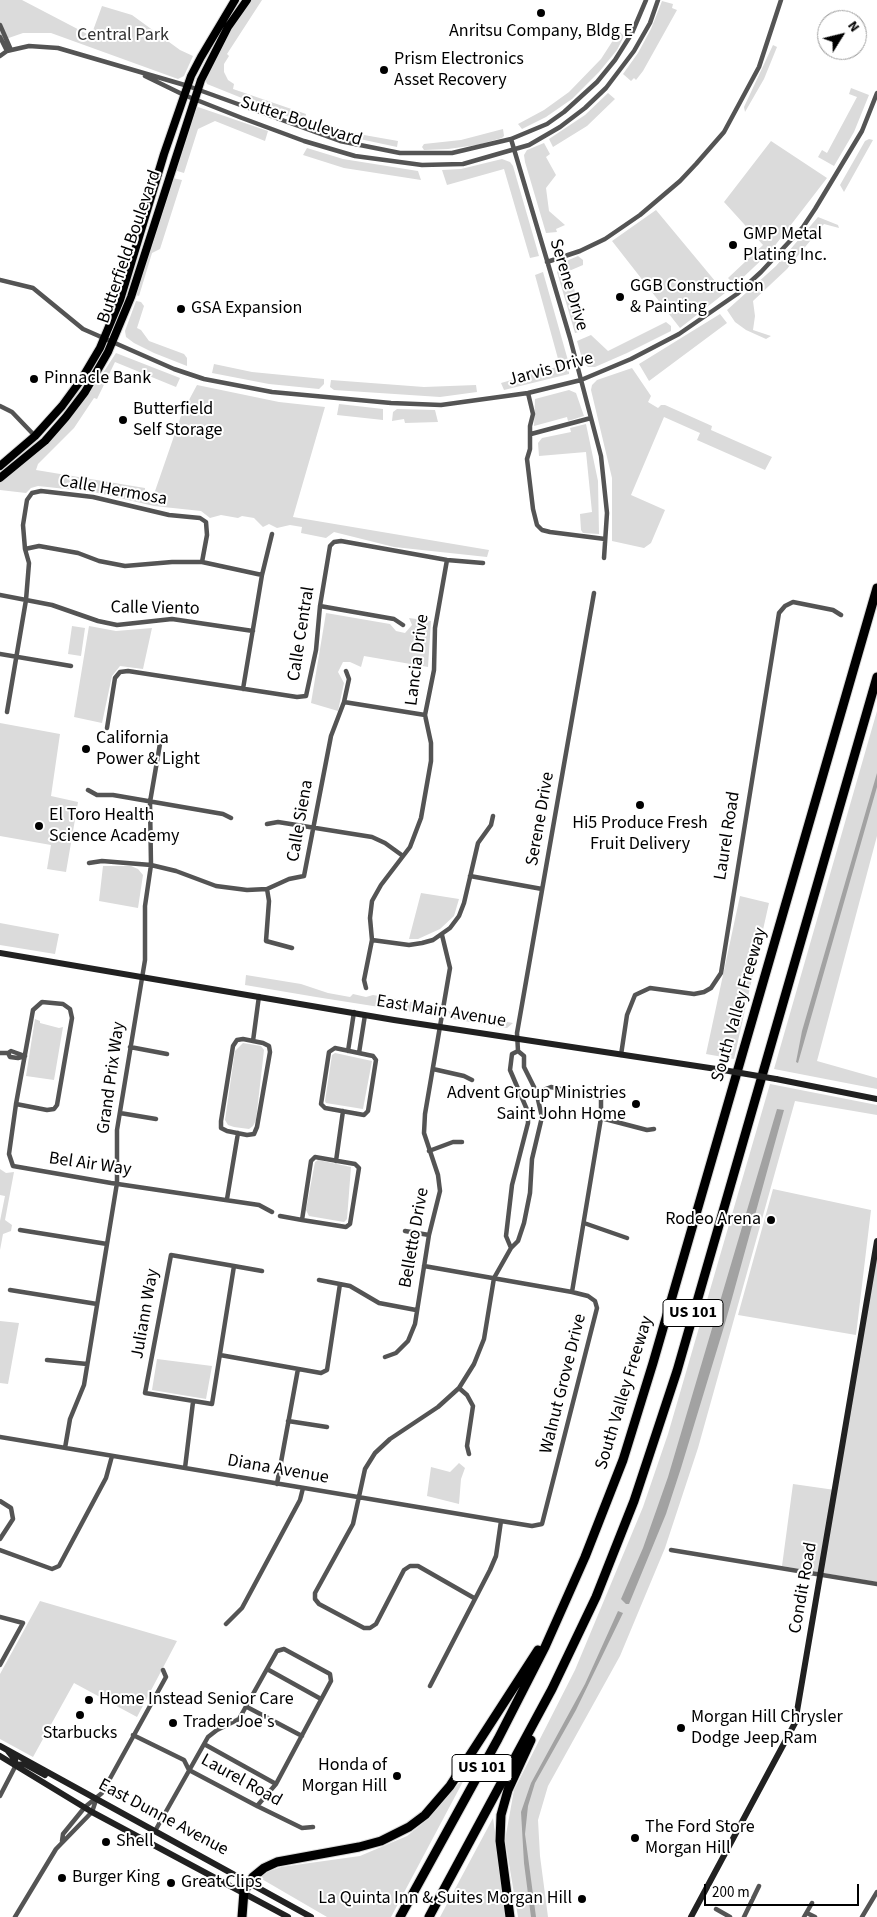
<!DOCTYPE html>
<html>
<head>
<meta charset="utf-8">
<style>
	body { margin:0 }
	#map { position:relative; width:877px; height:1917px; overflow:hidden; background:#fff; font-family:"Source Sans 3",sans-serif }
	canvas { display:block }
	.north { position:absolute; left:817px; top:10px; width:50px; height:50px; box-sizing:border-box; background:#fff; border:1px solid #999; border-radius:50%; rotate:54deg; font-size:14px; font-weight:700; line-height:20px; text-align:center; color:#000 }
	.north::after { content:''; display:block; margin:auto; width:18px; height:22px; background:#000; clip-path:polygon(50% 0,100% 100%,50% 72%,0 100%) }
	.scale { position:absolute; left:704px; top:1884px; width:155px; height:22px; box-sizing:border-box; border:2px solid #000; border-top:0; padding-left:6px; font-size:15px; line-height:18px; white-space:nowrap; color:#000; -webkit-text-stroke:4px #fff; paint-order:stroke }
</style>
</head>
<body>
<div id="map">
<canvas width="877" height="1917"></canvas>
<div class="north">N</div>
<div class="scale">200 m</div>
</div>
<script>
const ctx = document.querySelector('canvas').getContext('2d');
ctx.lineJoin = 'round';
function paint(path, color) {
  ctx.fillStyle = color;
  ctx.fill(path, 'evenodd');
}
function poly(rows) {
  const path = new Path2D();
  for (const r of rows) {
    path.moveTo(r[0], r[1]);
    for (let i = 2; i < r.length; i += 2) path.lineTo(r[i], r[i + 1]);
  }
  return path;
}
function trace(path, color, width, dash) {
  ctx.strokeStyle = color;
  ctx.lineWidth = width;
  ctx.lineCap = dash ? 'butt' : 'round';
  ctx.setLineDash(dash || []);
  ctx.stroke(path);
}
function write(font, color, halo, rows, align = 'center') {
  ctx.font = font + ' "Source Sans 3",sans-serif';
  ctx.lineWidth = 4;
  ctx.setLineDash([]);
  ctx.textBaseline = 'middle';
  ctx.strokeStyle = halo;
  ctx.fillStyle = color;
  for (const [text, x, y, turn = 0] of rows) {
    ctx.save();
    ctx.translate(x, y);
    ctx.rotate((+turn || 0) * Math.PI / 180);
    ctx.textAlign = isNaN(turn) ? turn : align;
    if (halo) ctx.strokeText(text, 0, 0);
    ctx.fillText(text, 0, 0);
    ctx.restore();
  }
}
paint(poly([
	[0,0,22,0,91,36,102,6,132,15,180,50,193,56,184,76,178,79,51,33,23,33,0,41],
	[250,0,262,0,227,54,229,56,224,64,224,72,228,80,234,84,233,89,306,114,304,123,207,84,205,79,223,42],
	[662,1,673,4,672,8,677,10,643,71,636,80,634,78,631,81,623,74,638,53,651,29],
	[619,31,624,36,617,50,599,72,572,99,546,117,522,129,518,124,544,110,569,92,601,59],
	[773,45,777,47,764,79,745,112,744,107],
	[851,88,869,95,854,132,834,166,818,157,822,150,827,153,857,97,849,94],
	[608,93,615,99,587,126,553,147,549,139,585,115],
	[198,107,268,131,265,141,215,121,198,129,184,173,174,170,193,111],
	[329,126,364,135,398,141,397,147,327,132],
	[503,129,504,136,502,138,477,145,448,149,424,150,422,147,424,144,461,140],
	[869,139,873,140,844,192,840,185,865,141],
	[771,141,827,178,770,252,735,285,728,278,763,245,724,202],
	[544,143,550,154,546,157,556,175,546,188,549,211,565,225,556,229,557,232,546,233,525,162,524,155,527,150],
	[307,148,343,159,418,171,421,180,344,168,303,155],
	[502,159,510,162,513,166,539,256,530,258,504,169,447,185,442,170,461,169],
	[172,178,182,180,160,249,152,253,139,296,136,295],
	[656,210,725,293,680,328,612,241],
	[818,217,838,225,839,228,824,224,787,269,753,301,755,316,753,330,771,336,766,339,746,330,735,322,727,310,776,266],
	[578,256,583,260,583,265,569,271,586,330,575,333,557,272,559,266,564,262],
	[543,272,569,364,569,374,504,390,501,383,560,366,535,275],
	[136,301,141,302,144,306,137,328,141,330,149,341,184,354,187,358,187,366,154,353,134,343,126,337,125,331],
	[720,314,727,323,649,381,639,364],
	[666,322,671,326,671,331,627,353,595,367,588,367,583,362,577,341,591,335,608,351],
	[116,353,180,378,176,387,115,362,97,399,94,398,74,428,38,464,36,470,145,488,145,492,154,494,182,413,197,385,279,402,325,407,293,517,489,550,487,557,394,547,334,532,326,538,301,533,302,527,290,525,277,528,269,524,263,527,254,518,242,516,238,518,221,515,210,518,201,511,154,506,94,492,38,486,31,488,26,493,0,490,0,483,48,443,72,416,93,388],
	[214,364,252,372,324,379,324,384,319,389,269,384,212,373],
	[632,368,651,396,648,402,658,408,661,405,665,405,712,426,711,430,772,457,765,470,697,440,700,433,664,417,631,495,665,510,651,543,644,548,612,541,612,478,591,390,592,385,597,380],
	[331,380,424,387,476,385,477,392,440,397,334,390,330,387],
	[569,390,576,393,584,416,568,421,567,417,534,426,535,399],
	[339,404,383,409,383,420,337,415],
	[397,409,435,410,438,422,405,423,404,419,392,421,393,412],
	[586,424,598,481,599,534,583,533,581,530,580,514,592,512,586,452,539,456,538,443,542,438,571,432,570,428],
	[326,613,390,624,396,631,405,633,412,625,409,618,431,621,428,667,364,656,361,667,350,662,343,662,338,672,344,683,338,711,311,703],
	[72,626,85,628,81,656,68,654],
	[89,626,116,631,152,628,143,669,120,666,112,676,102,723,74,717],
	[877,711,877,836,817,1061,877,1078,877,1089,774,1069],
	[0,723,60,734,51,796,78,802,66,872,47,869,51,845,0,836],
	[103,866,131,866,138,869,143,875,138,908,99,901],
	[421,893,459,899,454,916,440,929,418,939,409,939],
	[740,896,769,903,734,1059,706,1054],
	[0,923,59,934,55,954,0,945],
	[246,975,301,984,328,993,350,997,353,994,366,997,373,995,439,1007,437,1012,430,1015,316,997,245,985],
	[448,1011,513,1023,507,1028,452,1019],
	[35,1019,40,1021,40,1023,59,1028,63,1027,54,1080,26,1076],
	[243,1043,261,1046,264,1050,256,1120,253,1126,249,1129,234,1127,228,1125,225,1120,235,1051],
	[335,1053,372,1061,363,1109,326,1103,325,1101,332,1055],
	[770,1084,877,1105,877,1115,795,1101,698,1448,665,1548,620,1656,548,1786,538,1820,540,1856,548,1917,518,1917,505,1840,514,1790,575,1670,643,1507,668,1434],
	[318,1160,351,1167,347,1219,344,1222,309,1216,306,1210,315,1162],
	[0,1169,6,1173,14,1172,5,1220,12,1225,11,1231,3,1234,0,1250,0,1221,5,1196,0,1195],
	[773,1189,871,1210,856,1335,738,1315],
	[877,1247,877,1582,782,1566,793,1484,835,1490],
	[0,1321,19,1323,8,1384,0,1383],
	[157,1359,212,1366,206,1399,152,1390],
	[459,1463,465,1468,461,1479,459,1504,427,1496,431,1467,450,1472],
	[40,1601,177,1641,137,1717,74,1683,33,1757,0,1739,0,1674],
	[467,1774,391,1917,327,1917,260,1878,264,1873,281,1867,360,1856,407,1836,427,1820],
	[493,1818,507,1917,440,1917]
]), '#dbdbdb');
paint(poly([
	[877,773,877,787,798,1063,796,1062,802,1031],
	[777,1109,784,1110,726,1320,681,1468,666,1514,629,1604,626,1604,621,1599,643,1548,668,1477],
	[618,1611,623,1613,576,1710,535,1783,528,1806,525,1834,536,1917,531,1917,524,1863,521,1812,531,1783,585,1684]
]), '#a2a2a2');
const primary = poly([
	[0,466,35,436,62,406,81,380,100,348,120,300,164,154,191,76,201,57,235,0],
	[0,478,45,441,66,417,85,392,108,352,131,297,201,80,228,27,247,0]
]);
const highway = poly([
	[242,1917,244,1891,253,1877,264,1868,277,1862,359,1847,381,1841,409,1827,425,1815,450,1786,538,1650],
	[400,1917,498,1739,545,1647,585,1557,623,1460,653,1363,877,588],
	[429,1917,552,1689,596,1597,634,1501,677,1371,877,677],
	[510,1917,500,1841,501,1815,508,1790,531,1740]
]);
trace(primary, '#dbdbdb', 10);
trace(highway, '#dbdbdb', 11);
trace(poly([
	[0,25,11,50],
	[0,37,7,51],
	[0,56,7,51,29,46,58,48,188,86,340,141,400,153,452,153,511,139,547,124,564,112,597,82,615,60,632,33,646,0],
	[145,76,184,95,242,118,304,141,355,156,422,165,463,164,529,145,560,127,585,108,606,88,634,51,650,23,658,0],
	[511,139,570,338,601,456,607,513,604,558],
	[547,262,580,251,605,239,640,215,680,181,696,164,724,132,759,67,781,0],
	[0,280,33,288,83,329,174,369,204,379,272,392,391,403,441,405,528,393,581,380,631,359,679,334,737,294,761,272,803,227,815,209,862,131,877,93],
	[528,393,533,414,530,426,530,449,527,459,533,509,537,525,542,530,550,532,605,539],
	[0,406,12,412,35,436],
	[531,434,591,418],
	[25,549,23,525,27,500,32,493,41,491,93,497,169,515,200,518,206,522,207,535,202,562],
	[0,595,52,605,98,621,117,625,172,619,253,631],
	[320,606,394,619,403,625],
	[0,654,71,666],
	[346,671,349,679,344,702,425,715],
	[243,689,262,575,272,534],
	[7,712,26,600,29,563,25,549,39,546,78,553,99,561,125,566,172,562,202,562,262,575],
	[107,728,115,678,120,672,128,671,297,697,306,696,316,650,320,606,330,546,334,542,341,541,447,560,483,563],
	[88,790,97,795,113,795,223,814,231,818],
	[267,824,278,822,372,837,385,843,403,856],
	[89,863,102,861,151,865,176,871,216,886,247,890,267,889,289,879,304,876,331,736,344,702],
	[470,876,542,889],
	[267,889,269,901,266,941,292,948],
	[372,940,409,945,422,943,433,940,450,928,459,916,464,903,478,843,491,825,493,816],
	[366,988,364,980,372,940,370,918,372,901,381,885,410,847,421,818,431,761,431,743,425,715,434,670,435,628,447,560],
	[243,1039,263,1043,269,1046,270,1052,257,1127,254,1134,247,1135,227,1131,221,1128,221,1121,233,1046,237,1040,243,1039],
	[253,1041,259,996],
	[130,1047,167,1054],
	[335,1048,373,1056,376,1060,368,1111,364,1115,325,1108,321,1104,329,1052,335,1048],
	[348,1051,354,1012],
	[0,1053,8,1053,11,1051,25,1056],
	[8,1053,10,1057,18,1058,25,1056],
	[359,1053,365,1015],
	[621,1055,627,1015,635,995,650,988,694,994,704,992,711,988,721,973,779,613,785,606,793,602,833,610,841,615],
	[433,1069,464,1076,472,1080],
	[522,1098,551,1087,601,1098,601,1118,572,1292],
	[16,1104,47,1110,54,1109,57,1105,72,1018,70,1009,63,1004,42,1002,33,1010,16,1104,9,1154,13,1166,111,1183,259,1205,272,1212],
	[120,1113,156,1119],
	[601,1118,647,1130,654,1129],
	[429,1151,453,1142,462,1142],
	[336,1161,343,1111],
	[227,1199,238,1133],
	[280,1216,302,1220,346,1227,350,1224,359,1168,355,1164,315,1157,311,1161,302,1220],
	[584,1223,627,1238],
	[20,1230,107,1244],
	[405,1231,429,1235],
	[511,1248,506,1236,512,1185,528,1123,528,1112,510,1070,512,1054,518,1051],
	[234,1266,212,1404,145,1393,171,1255,234,1266,262,1271],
	[319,1280,350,1286,379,1303,416,1310],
	[10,1290,97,1304],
	[220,1355,321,1373,327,1370,340,1284],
	[385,1357,396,1353,408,1341,415,1324,429,1235,440,1191,438,1175,424,1133,425,1114,450,968,442,935],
	[47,1360,87,1364],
	[459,1388,467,1395,473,1406,467,1446,469,1454],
	[288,1421,327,1427],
	[0,1437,501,1521,532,1526,542,1524,597,1308,595,1301,588,1296,572,1292,424,1266],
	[65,1448,70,1419,84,1385,117,1183,117,1130,145,960,145,906,151,865,150,802,161,738],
	[185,1468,193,1402],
	[277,1484,298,1369],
	[0,1501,11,1508,13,1519,0,1539],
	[0,1550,52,1569,59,1566,106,1478,112,1456],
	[671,1550,877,1584],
	[474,1598,418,1566,410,1566,404,1570,376,1624,370,1628,364,1628,319,1604,315,1599,315,1593,353,1524,365,1469,375,1453,390,1439,438,1407,459,1388,474,1364,484,1339,494,1278,511,1248,518,1241,524,1223,530,1193,532,1159,542,1117,536,1091,524,1067,524,1056,518,1051,517,1033,594,593],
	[0,1617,23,1623,0,1665],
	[226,1624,242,1608,300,1500,303,1488],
	[267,1669,321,1699],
	[430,1686,490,1570,496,1556,501,1521],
	[247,1707,302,1736],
	[133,1735,184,1760,189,1770,257,1806,302,1828,313,1827],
	[204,1744,276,1784],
	[0,1796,16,1765],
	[155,1831,208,1737,217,1730,239,1719,277,1651,284,1649,330,1674,331,1681,276,1784,257,1806],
	[62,1841,63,1834,85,1807,102,1793,166,1677,163,1670],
	[716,1909,730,1917],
	[807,1913,815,1917],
	[15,1917,56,1849,92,1812,96,1800],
	[744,1917,759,1886],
	[804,1917,812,1903],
	[862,1917,877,1892]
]), '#545454', 4.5);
trace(poly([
	[0,953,394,1020,723,1070],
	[776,1079,877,1099],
	[0,1746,311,1917],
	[7,1750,15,1760,16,1765,25,1764,45,1775],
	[0,1756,92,1812,288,1917],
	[691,1917,795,1723,877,1241]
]), '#212121', 6);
trace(primary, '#000', 8);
trace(highway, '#000', 9);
trace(poly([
	[723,1070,776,1079]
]), '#212121', 6);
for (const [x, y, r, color] of [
	[541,13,5,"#000"],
	[384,70,5,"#000"],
	[733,245,5,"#000"],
	[620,297,5,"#000"],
	[181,309,5,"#000"],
	[34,379,5,"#000"],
	[123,420,5,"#000"],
	[86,749,5,"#000"],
	[640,805,5,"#000"],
	[39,826,5,"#000"],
	[636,1104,5,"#000"],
	[771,1220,5,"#000"],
	[89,1700,5,"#000"],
	[80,1715,5,"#000"],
	[173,1723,5,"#000"],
	[681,1728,5,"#000"],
	[397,1776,5,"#000"],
	[635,1838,5,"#000"],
	[106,1842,5,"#000"],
	[62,1878,5,"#000"],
	[171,1883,5,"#000"],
	[582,1899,5,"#000"]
]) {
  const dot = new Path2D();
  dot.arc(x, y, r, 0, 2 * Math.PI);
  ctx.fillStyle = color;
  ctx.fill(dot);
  trace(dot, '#fff', 2);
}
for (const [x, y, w] of [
	[693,1313,60],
	[482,1768,60]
]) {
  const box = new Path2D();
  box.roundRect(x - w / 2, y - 13.5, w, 27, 4);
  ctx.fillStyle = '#fff';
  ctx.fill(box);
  trace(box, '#000', 1);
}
write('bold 16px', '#000', null, [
	["US 101",693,1313],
	["US 101",482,1768]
]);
write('18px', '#000', '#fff', [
	["Anritsu Company, Bldg E",541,32,"center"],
	["Prism Electronics",394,60],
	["Asset Recovery",394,81],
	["GMP Metal",743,235],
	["Plating Inc.",743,256],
	["GGB Construction",630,287],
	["& Painting",630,308],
	["GSA Expansion",191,309],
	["Pinnacle Bank",44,379],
	["Butterfield",133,410],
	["Self Storage",133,431],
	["California",96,739],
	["Power & Light",96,760],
	["El Toro Health",49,816],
	["Science Academy",49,837],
	["Hi5 Produce Fresh",640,824,"center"],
	["Fruit Delivery",640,845,"center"],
	["Advent Group Ministries",626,1094,"right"],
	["Saint John Home",626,1115,"right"],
	["Rodeo Arena",761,1220,"right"],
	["Home Instead Senior Care",99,1700],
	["Morgan Hill Chrysler",691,1718],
	["Dodge Jeep Ram",691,1739],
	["Trader Joe's",183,1723],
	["Starbucks",80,1734,"center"],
	["Honda of",387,1766,"right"],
	["Morgan Hill",387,1787,"right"],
	["The Ford Store",645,1828],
	["Morgan Hill",645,1849],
	["Shell",116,1842],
	["Burger King",72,1878],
	["Great Clips",181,1883],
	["La Quinta Inn & Suites Morgan Hill",572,1899,"right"]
], 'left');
write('18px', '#323232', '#fff', [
	["Central Park",123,36]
]);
write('18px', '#000', '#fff', [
	["Sutter Boulevard",301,122,18],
	["Butterfield Boulevard",130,247,-71],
	["Serene Drive",568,285,73],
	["Jarvis Drive",551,370,-15],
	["Calle Hermosa",113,491,10],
	["Calle Viento",155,609,1],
	["Calle Central",302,634,-81],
	["Lancia Drive",418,660,-83],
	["Serene Drive",541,819,-80],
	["Calle Siena",301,821,-80],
	["Laurel Road",728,836,-81],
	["South Valley Freeway",740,1005,-74],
	["East Main Avenue",441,1012,9],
	["Grand Prix Way",112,1078,-82],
	["Bel Air Way",90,1165,8],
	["Belletto Drive",415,1238,-80],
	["Juliann Way",146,1314,-80],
	["Walnut Grove Drive",564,1384,-76],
	["South Valley Freeway",625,1393,-73],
	["Diana Avenue",278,1470,10],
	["Condit Road",804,1588,-80],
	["Laurel Road",241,1781,29],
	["East Dunne Avenue",163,1818,28]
]);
</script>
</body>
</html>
